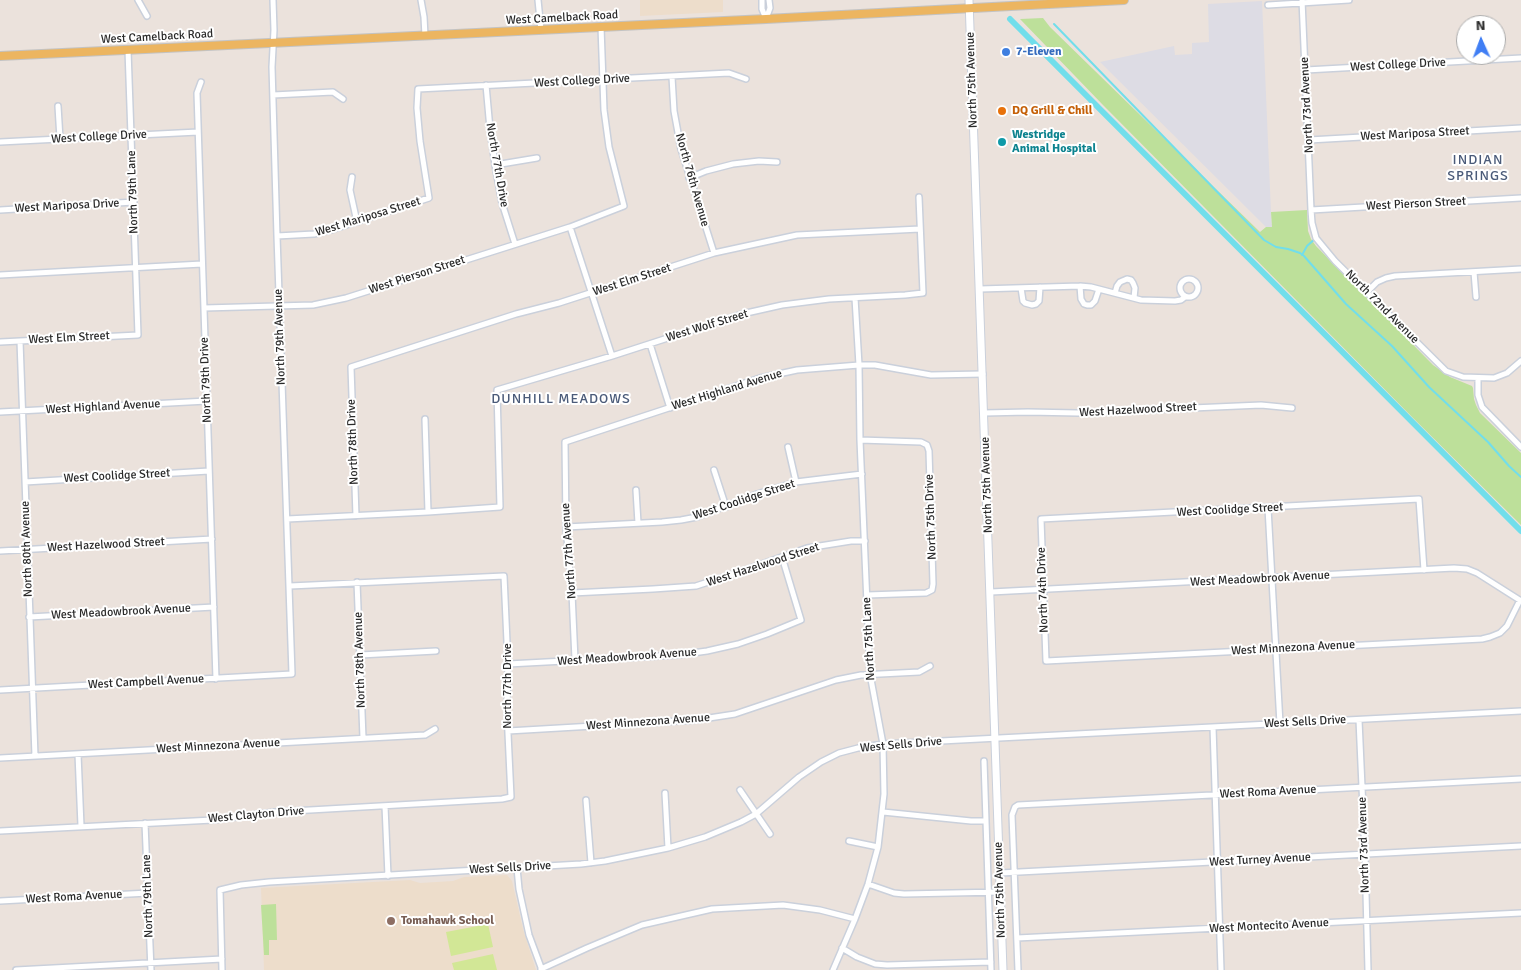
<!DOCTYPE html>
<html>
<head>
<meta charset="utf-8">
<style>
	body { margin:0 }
	#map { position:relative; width:1521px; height:970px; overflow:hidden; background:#ebe2dc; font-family:Signika,sans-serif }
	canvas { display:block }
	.north { position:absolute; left:1456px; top:15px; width:50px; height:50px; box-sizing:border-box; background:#fff; border:1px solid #aaa; border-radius:50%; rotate:358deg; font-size:14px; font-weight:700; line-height:20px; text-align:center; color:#2a2a2a }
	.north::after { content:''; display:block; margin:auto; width:18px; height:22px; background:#407ef4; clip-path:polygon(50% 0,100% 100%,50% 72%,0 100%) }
</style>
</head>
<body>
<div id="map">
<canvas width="1521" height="970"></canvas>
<div class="north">N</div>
</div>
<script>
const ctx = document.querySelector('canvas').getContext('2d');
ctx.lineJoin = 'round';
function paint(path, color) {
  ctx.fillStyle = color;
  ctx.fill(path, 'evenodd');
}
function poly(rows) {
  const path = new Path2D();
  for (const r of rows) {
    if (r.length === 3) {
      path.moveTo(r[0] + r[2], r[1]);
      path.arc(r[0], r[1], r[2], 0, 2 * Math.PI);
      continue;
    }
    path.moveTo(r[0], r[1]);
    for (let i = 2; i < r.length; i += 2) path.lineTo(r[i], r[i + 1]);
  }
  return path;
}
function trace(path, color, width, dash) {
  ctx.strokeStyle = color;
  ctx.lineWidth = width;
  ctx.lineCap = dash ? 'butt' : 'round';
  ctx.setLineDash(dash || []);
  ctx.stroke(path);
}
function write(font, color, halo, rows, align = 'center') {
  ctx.font = font + ' Signika,sans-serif';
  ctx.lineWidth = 4;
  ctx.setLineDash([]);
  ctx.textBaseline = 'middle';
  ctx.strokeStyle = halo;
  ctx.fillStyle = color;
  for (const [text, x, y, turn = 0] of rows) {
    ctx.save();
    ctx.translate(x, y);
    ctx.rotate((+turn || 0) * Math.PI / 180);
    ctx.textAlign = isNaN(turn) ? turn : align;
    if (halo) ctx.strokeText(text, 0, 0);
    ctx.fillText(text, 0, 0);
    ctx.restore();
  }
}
paint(poly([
	[1262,1,1271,212,1272,227,1266,227,1100,62,1174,46,1175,55,1192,54,1192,43,1209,42,1208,4]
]), '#dddce4');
paint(poly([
	[640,0,723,0,723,12,640,16],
	[507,875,512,881,523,929,536,970,264,970,261,888,410,880,420,883,453,881,464,877]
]), '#edddcb');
paint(poly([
	[1043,18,1050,27,1260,232,1266,227,1272,227,1271,212,1307,210,1308,231,1311,239,1316,246,1433,365,1450,377,1472,386,1473,388,1474,399,1476,405,1480,413,1521,453,1521,525,1413,418,1102,104,1020,19],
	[276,904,277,940,269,940,269,955,264,955,261,905]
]), '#bde09a');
paint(poly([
	[488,924,493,947,451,956,446,932],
	[493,954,497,970,454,970,452,963]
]), '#d2e796');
trace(poly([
	[1054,24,1264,240,1276,247,1288,249,1300,253,1304,256,1346,304,1392,346,1429,387,1488,442,1509,466,1521,477],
	[1302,255,1307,246,1316,238]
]), '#71deeb', 2);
trace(poly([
	[1010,19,1521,531]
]), '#71deeb', 6);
const minor = poly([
	[138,0,147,16],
	[421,0,424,17,425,36],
	[538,0,541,30],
	[762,0,762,9,766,19],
	[1302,0,1311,210,1312,223,1316,238,1335,261,1446,371,1463,377,1494,378,1507,373,1521,361],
	[1268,5,1349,0],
	[766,19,770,8,769,0],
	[1306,70,1521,58],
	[672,77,674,111,681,149,714,253],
	[201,82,197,93,216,679],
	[486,85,490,129,495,165,502,203,515,244],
	[273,95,333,92,343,99],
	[58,106,60,139],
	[1309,140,1521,128],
	[0,142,198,132],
	[495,165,537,158],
	[352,177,350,190,357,222],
	[689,178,706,171,733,164,759,161,777,162],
	[0,210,134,202],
	[1311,210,1521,198],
	[570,227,612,356],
	[277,236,314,234,334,229,429,198,420,141,417,108,418,89,729,73,746,79],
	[1474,272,1476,297],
	[0,275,202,264],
	[1189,288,9],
	[1080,286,1081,299,1084,304,1087,305,1091,305,1095,301,1099,289],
	[1021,288,1023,301,1025,303,1032,305,1036,304,1039,301,1040,287],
	[980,289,1080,286,1091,287,1141,300,1175,301,1181,300,1185,297],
	[1367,292,1377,282,1386,278,1395,276,1521,269],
	[1115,293,1117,286,1120,282,1127,279,1131,280,1133,283,1135,288,1134,298],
	[204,308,313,305,346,298,570,227,624,206,609,147,604,110,601,27],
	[20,341,35,756],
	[0,342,138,335,128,50],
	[650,344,670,408],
	[1478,379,1478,395,1482,407,1521,447],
	[0,412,207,401],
	[984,413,1028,412,1078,413,1261,405,1292,408],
	[425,419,428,512],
	[860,440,921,442,927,445,929,451,933,584,932,590,926,593,867,595],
	[788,447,796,482],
	[714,470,726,507],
	[25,482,209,471],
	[636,490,638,523],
	[1268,508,1280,724],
	[356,516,351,367,516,314,559,303,714,253,797,235,920,229],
	[287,519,428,512,500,507,497,390,612,356,742,314,782,305,829,299,905,295,923,293,919,197],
	[566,527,662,522,681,520,697,517,757,494,796,482,862,474],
	[0,551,212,539],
	[1424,570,1419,499,1041,519,1046,661,1482,639,1490,637,1500,633,1507,626,1520,600],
	[357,582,363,738],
	[991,592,1454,568,1467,569,1477,573,1521,601],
	[572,593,653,589,696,586,745,570,807,548,851,541,865,541],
	[29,617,214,607],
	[360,655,436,651],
	[575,660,572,593,566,527,565,442,760,378,797,370,859,365,875,365,931,375,983,374],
	[508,664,678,655,707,651,738,644,767,634,801,620,782,557],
	[0,690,292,674,277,236,272,67,274,30,273,0],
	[1359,720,1365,854,1368,970],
	[1213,727,1221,970],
	[508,731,696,720,735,714,836,680,861,675,919,672,930,666],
	[78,754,81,826],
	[0,758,425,735,435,729],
	[984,761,991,970],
	[740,790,770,834],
	[665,793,668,848],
	[586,800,591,863],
	[385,806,388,876],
	[883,812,971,821,986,821],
	[145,823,151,970],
	[0,831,213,820,275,812,502,799,511,797,507,712,508,664,504,576,290,586],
	[849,841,878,847],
	[517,868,519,889,529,935,542,970],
	[1000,873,1521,846],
	[868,884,894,893,904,894,1000,892],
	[0,901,148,893],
	[1017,938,1521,913],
	[842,948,857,957,875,964,887,965,991,962],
	[541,969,587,948,642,925,712,909,783,905,820,910,855,919],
	[16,970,222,959],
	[222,970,220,890,241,885,269,882,581,864,605,861,668,848,705,837,741,822,756,814,799,777,821,762,839,753,858,748,883,744,1521,711],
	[833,970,855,919,868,884,878,847,884,794,883,744,870,674,860,440,859,365,855,298],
	[1018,970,1012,815,1015,807,1018,805,1521,779]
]);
const secondary = poly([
	[969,0,1003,970]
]);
const primary = poly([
	[0,56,766,19,1124,0]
]);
trace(minor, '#cad0db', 8);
trace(secondary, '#cad0db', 9);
trace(primary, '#c3c3c3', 10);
trace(minor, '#fff', 5);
trace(secondary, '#fff', 7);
trace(primary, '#ecb560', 8);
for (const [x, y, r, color] of [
	[1006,52,5,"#3f7fe0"],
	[1002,111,5,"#e8710a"],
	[1002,142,5,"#0f9aa8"],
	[391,921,5,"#8d6e63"]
]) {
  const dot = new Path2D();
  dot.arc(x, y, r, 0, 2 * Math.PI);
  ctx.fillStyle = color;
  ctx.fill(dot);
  trace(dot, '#fff', 2);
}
write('12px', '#2a2a2a', '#fff', [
	["West Camelback Road",562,18,-3],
	["West Camelback Road",157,37,-3],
	["West College Drive",1398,65,-3],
	["North 75th Avenue",972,80,-92],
	["West College Drive",582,81,-3],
	["North 73rd Avenue",1307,105,-93],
	["West Mariposa Street",1415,134,-3],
	["West College Drive",99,137,-3],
	["North 77th Drive",497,165,80],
	["North 76th Avenue",692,180,74],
	["North 79th Lane",133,192,-92],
	["West Pierson Street",1416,204,-3],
	["West Mariposa Drive",67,206,-3],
	["West Mariposa Street",368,217,-17],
	["West Pierson Street",417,275,-18],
	["West Elm Street",632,280,-18],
	["North 72nd Avenue",1382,307,45],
	["West Wolf Street",707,326,-17],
	["North 79th Avenue",280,337,-92],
	["West Elm Street",69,338,-3],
	["North 79th Drive",206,380,-92],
	["West Highland Avenue",727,390,-17],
	["West Highland Avenue",103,407,-3],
	["West Hazelwood Street",1138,410,-3],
	["North 78th Drive",353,442,-92],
	["West Coolidge Street",117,476,-3],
	["North 75th Avenue",987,485,-92],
	["West Coolidge Street",744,500,-18],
	["West Coolidge Street",1230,510,-3],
	["North 75th Drive",931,517,-92],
	["West Hazelwood Street",106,545,-3],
	["North 80th Avenue",27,549,-92],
	["North 77th Avenue",569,551,-94],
	["West Hazelwood Street",763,565,-18],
	["West Meadowbrook Avenue",1260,579,-3],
	["North 74th Drive",1043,590,-92],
	["West Meadowbrook Avenue",121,612,-3],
	["North 75th Lane",869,639,-93],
	["West Minnezona Avenue",1293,648,-3],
	["West Meadowbrook Avenue",627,657,-4],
	["North 78th Avenue",360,660,-92],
	["West Campbell Avenue",146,682,-3],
	["North 77th Drive",508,686,-90],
	["West Minnezona Avenue",648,722,-4],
	["West Sells Drive",1305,722,-3],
	["West Sells Drive",901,745,-5],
	["West Minnezona Avenue",218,746,-3],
	["West Roma Avenue",1268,792,-3],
	["West Clayton Drive",256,815,-5],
	["North 73rd Avenue",1364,845,-92],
	["West Turney Avenue",1260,860,-3],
	["West Sells Drive",510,868,-3],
	["North 75th Avenue",1000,890,-92],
	["North 79th Lane",148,896,-92],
	["West Roma Avenue",74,897,-3],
	["West Montecito Avenue",1269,926,-3]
]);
write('bold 12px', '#366cbe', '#fff', [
	["7-Eleven",1016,52]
], 'left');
write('bold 12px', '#c56008', '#fff', [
	["DQ Grill & Chill",1012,111]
], 'left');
write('bold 12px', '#0d838f', '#fff', [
	["Westridge",1012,135],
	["Animal Hospital",1012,149]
], 'left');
write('bold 12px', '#785e54', '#fff', [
	["Tomahawk School",401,921]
], 'left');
ctx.letterSpacing = '1px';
write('14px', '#4b5b79', '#fff', [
	["INDIAN",1478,160],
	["SPRINGS",1478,176],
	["DUNHILL MEADOWS",561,399]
]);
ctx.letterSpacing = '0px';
</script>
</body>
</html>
